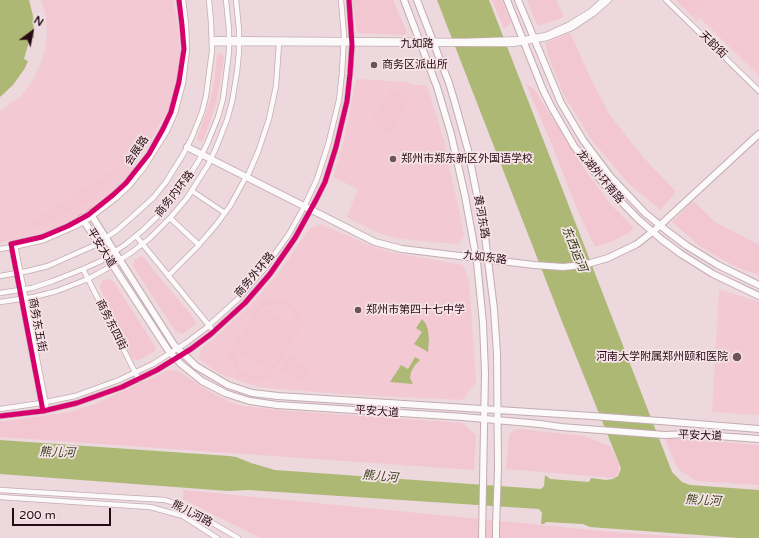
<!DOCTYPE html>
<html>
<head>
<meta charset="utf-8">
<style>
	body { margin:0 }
	#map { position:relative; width:759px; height:538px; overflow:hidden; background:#ecd8dd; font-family:"Varela Round",sans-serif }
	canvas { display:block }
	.north { position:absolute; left:12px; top:12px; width:40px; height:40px; -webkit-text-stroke:3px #f5e3e7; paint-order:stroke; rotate:32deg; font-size:11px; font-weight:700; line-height:16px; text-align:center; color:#280a14 }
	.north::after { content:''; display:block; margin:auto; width:14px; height:18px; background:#280a14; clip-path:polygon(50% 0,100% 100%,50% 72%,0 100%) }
	.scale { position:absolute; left:12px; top:508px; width:99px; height:18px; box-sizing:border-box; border:2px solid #280a14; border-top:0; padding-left:5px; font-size:12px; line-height:14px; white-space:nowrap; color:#280a14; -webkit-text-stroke:3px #f5e3e7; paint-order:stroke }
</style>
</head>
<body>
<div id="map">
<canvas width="759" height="538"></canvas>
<div class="north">N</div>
<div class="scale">200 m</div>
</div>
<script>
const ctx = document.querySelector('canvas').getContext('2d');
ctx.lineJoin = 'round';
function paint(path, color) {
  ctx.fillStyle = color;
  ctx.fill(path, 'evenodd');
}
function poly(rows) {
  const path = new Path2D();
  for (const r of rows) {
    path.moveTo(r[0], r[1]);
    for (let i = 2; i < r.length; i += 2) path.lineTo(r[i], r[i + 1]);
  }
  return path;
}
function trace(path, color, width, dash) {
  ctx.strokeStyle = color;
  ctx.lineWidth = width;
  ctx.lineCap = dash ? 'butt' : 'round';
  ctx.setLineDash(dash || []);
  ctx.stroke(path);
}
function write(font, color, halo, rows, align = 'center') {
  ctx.font = font + ' "Varela Round","Noto Sans SC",sans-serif';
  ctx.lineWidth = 3.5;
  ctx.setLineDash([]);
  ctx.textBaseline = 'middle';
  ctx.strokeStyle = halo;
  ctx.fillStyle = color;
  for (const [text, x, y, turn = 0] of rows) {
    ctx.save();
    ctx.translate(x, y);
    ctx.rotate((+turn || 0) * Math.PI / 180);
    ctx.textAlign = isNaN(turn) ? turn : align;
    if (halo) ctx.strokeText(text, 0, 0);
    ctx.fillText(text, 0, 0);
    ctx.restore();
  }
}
paint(poly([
	[41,0,173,0,178,24,181,63,172,103,156,131,135,165,133,171,120,186,95,207,62,226,48,232,0,243,0,111,20,97,29,86,40,66,45,50,47,36,46,17],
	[675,0,759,0,759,76,700,18,697,21],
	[356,79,407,82,414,85,427,85,444,141,464,235,458,244,418,241,396,238,376,232,347,217,358,189,333,177,345,136],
	[321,224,369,245,390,252,463,265,469,280,476,382,462,400,341,394,266,388,255,386,226,376,217,372,199,359,201,348,215,338,254,301,280,271,309,229],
	[719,289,759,302,759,415,712,412]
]), '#f3cad4');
paint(poly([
	[352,0,393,0,407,32,405,35,359,33,357,31],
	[492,0,502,0,511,23,504,29],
	[527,0,556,0,564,17,538,26],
	[677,0,710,0,693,16],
	[570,33,591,79,609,114,643,157,676,192,660,210,627,182,591,139,564,95,549,58,545,43],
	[221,53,224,56,223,66,216,104,204,138,202,141,199,141,197,139,209,104,214,83,217,56,219,54],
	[526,84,534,89,587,173,612,206,633,227,630,232,613,241,595,247,577,209,552,145],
	[392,88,411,100,390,133,371,121],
	[115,169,117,169,120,172,90,200,55,220,34,228,31,222],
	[693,201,715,222,759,245,759,275,736,267,701,247,672,222],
	[142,256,195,320,196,324,183,334,176,332,133,266,134,260],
	[109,279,114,282,156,348,154,352,141,359,137,360,132,359,100,288,100,285,103,280],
	[265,296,270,299,282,298,290,301,297,309,300,318,305,321,267,381,263,379,252,381,240,376,235,369,232,361,226,357],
	[274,304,283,304,290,309,295,316,295,328,269,370,264,374,258,375,248,374,243,371,238,364,237,359,238,350,264,308],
	[266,308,294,326,267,370,239,352],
	[289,355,312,370,303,384,280,370],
	[169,370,178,371,210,392,232,403,242,406,289,411,463,423,476,435,474,470,0,437,0,422,70,412,95,404],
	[519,429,584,436,607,445,610,446,619,464,619,472,614,478,506,469,509,435,514,430],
	[665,438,759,445,759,485,697,481,679,470,674,461],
	[183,490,613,532,697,538,260,538,183,499]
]), '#f3c7d1');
paint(poly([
	[0,0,29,0,33,16,34,33,34,38,30,38,24,59,28,61,25,68,13,85,0,97],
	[437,0,489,0,672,472,682,482,690,485,759,490,759,538,739,538,590,527,583,524,546,522,544,524,541,524,542,513,539,509,248,490,229,491,0,474,0,440,229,456,236,457,251,463,275,470,541,489,544,486,545,475,550,479,589,482,591,478,606,480,613,479,618,476,621,469,619,463,561,319],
	[422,319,426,324,428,330,429,340,428,352,414,344,422,332,416,328],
	[415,357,420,360,415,365,411,372,410,378,413,384,390,382,401,365,408,369]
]), '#acb873');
const minor = poly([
	[666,0,759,91],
	[212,39,464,41,525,39,546,35,570,24,591,11,603,0],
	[212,43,513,44,547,38,572,28,593,14,609,0],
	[248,175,258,152,269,119,276,86,279,44],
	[192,191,225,213],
	[170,218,199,245],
	[136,236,211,328],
	[15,245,47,410],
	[0,249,18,246,44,240,76,226,90,218,116,198,129,186,143,169,167,131,175,113,183,83,187,49,186,24,183,0],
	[83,269,139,380],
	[0,276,28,271,48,266,93,246,116,231,132,217,153,198,166,182,184,153,192,137,202,112,206,96,212,51,211,22,209,0],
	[168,276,197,247,216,225,230,206,246,177],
	[0,293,32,288,53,281,83,269,101,261,126,244,143,230,165,209,179,192,199,160,207,144,218,117,223,99,229,52,229,30,226,0],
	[0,302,34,297,57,291,88,279,106,269,132,252,150,238,170,218,187,198,208,165,216,148,227,120,232,102,237,72,239,52,239,29,236,0],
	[0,409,41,403,75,396,119,380,153,364,186,343,206,328,239,298,264,269,289,234,304,207,317,179,328,145,339,100,342,73,344,35,341,0],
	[43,411,11,244,42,237,68,226,88,215,113,195,126,183,149,154,163,129,171,112,179,82,184,49,182,25,179,0],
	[0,416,43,411,77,403,122,387,157,370,191,349,211,334,245,303,270,274,295,238,316,200,325,182,336,147,347,101,350,74,352,45,349,0],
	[0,490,165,500,185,507,238,538],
	[0,497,150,507,183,516,217,538]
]);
const major = poly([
	[404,0,437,87,451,134,465,196,477,262,483,323,485,373,482,538],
	[417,0,449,83,455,103,468,150,485,236,494,309,497,354,498,468],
	[507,0,543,90,552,108,574,146,603,183,639,220,661,239,681,254,713,274,759,296],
	[518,0,561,103,583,140,610,176,645,213,667,231,687,246,718,265,759,285],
	[187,147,375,242,402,249,534,265,563,267,584,265,608,258,637,244,656,229,759,134],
	[90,213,174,345,196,366,228,385,252,393,278,396,592,416],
	[82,218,168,350,181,364,202,381,225,393,237,397,250,401,277,405,463,417,540,424,561,427,665,435,690,434,759,439],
	[660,421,759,429],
	[496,538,496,527]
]);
trace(minor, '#c4acb2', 6);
trace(major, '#c4acb2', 8);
trace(minor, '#fcf9fa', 4.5);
trace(major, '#fcf9fa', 6);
const majorBridge = poly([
	[592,416,660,421],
	[496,527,498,468]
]);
trace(majorBridge, '#c4acb2', 8, []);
trace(majorBridge, '#fcf9fa', 6);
trace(poly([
	[43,411,11,244,42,237,68,226,88,215,113,195,126,183,149,154,163,129,171,112,179,82,184,49,182,25,179,0],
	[0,416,43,411,77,403,122,387,157,370,191,349,211,334,245,303,270,274,295,238,316,200,325,182,336,147,347,101,350,74,352,45,349,0]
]), '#d6006c', 5);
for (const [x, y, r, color] of [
	[374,65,4,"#6d525a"],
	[393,159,4,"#6d525a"],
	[358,310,4,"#6d525a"],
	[737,357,5,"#6d525a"]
]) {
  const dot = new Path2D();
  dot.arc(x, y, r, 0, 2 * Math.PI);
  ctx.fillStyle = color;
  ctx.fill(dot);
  trace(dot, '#f5e3e7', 1.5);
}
write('11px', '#280a14', '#f5e3e7', [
	["九如路",417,44],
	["天韵街",713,45,44],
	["会展路",137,151,-56],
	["龙湖外环南路",600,177,50],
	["商务内环路",175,194,-52],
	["黄河东路",481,217,80],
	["平安大道",101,248,58],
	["九如东路",485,258,7],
	["商务外环路",255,275,-50],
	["商务东五街",37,325,79],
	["商务东四街",111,325,63],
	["平安大道",377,412,4],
	["平安大道",700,436,2],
	["熊儿河路",192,514,27]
]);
write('11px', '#280a14', '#f5e3e7', [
	["商务区派出所",382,65],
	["郑州市郑东新区外国语学校",401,159],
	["郑州市第四十七中学",366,310],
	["河南大学附属郑州颐和医院",728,357,"right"]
], 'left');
write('italic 12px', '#343f15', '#f5e3e7', [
	["东西运河",574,249,68],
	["熊儿河",57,453,2],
	["熊儿河",380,477,5],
	["熊儿河",703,501,3]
]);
</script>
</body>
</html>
